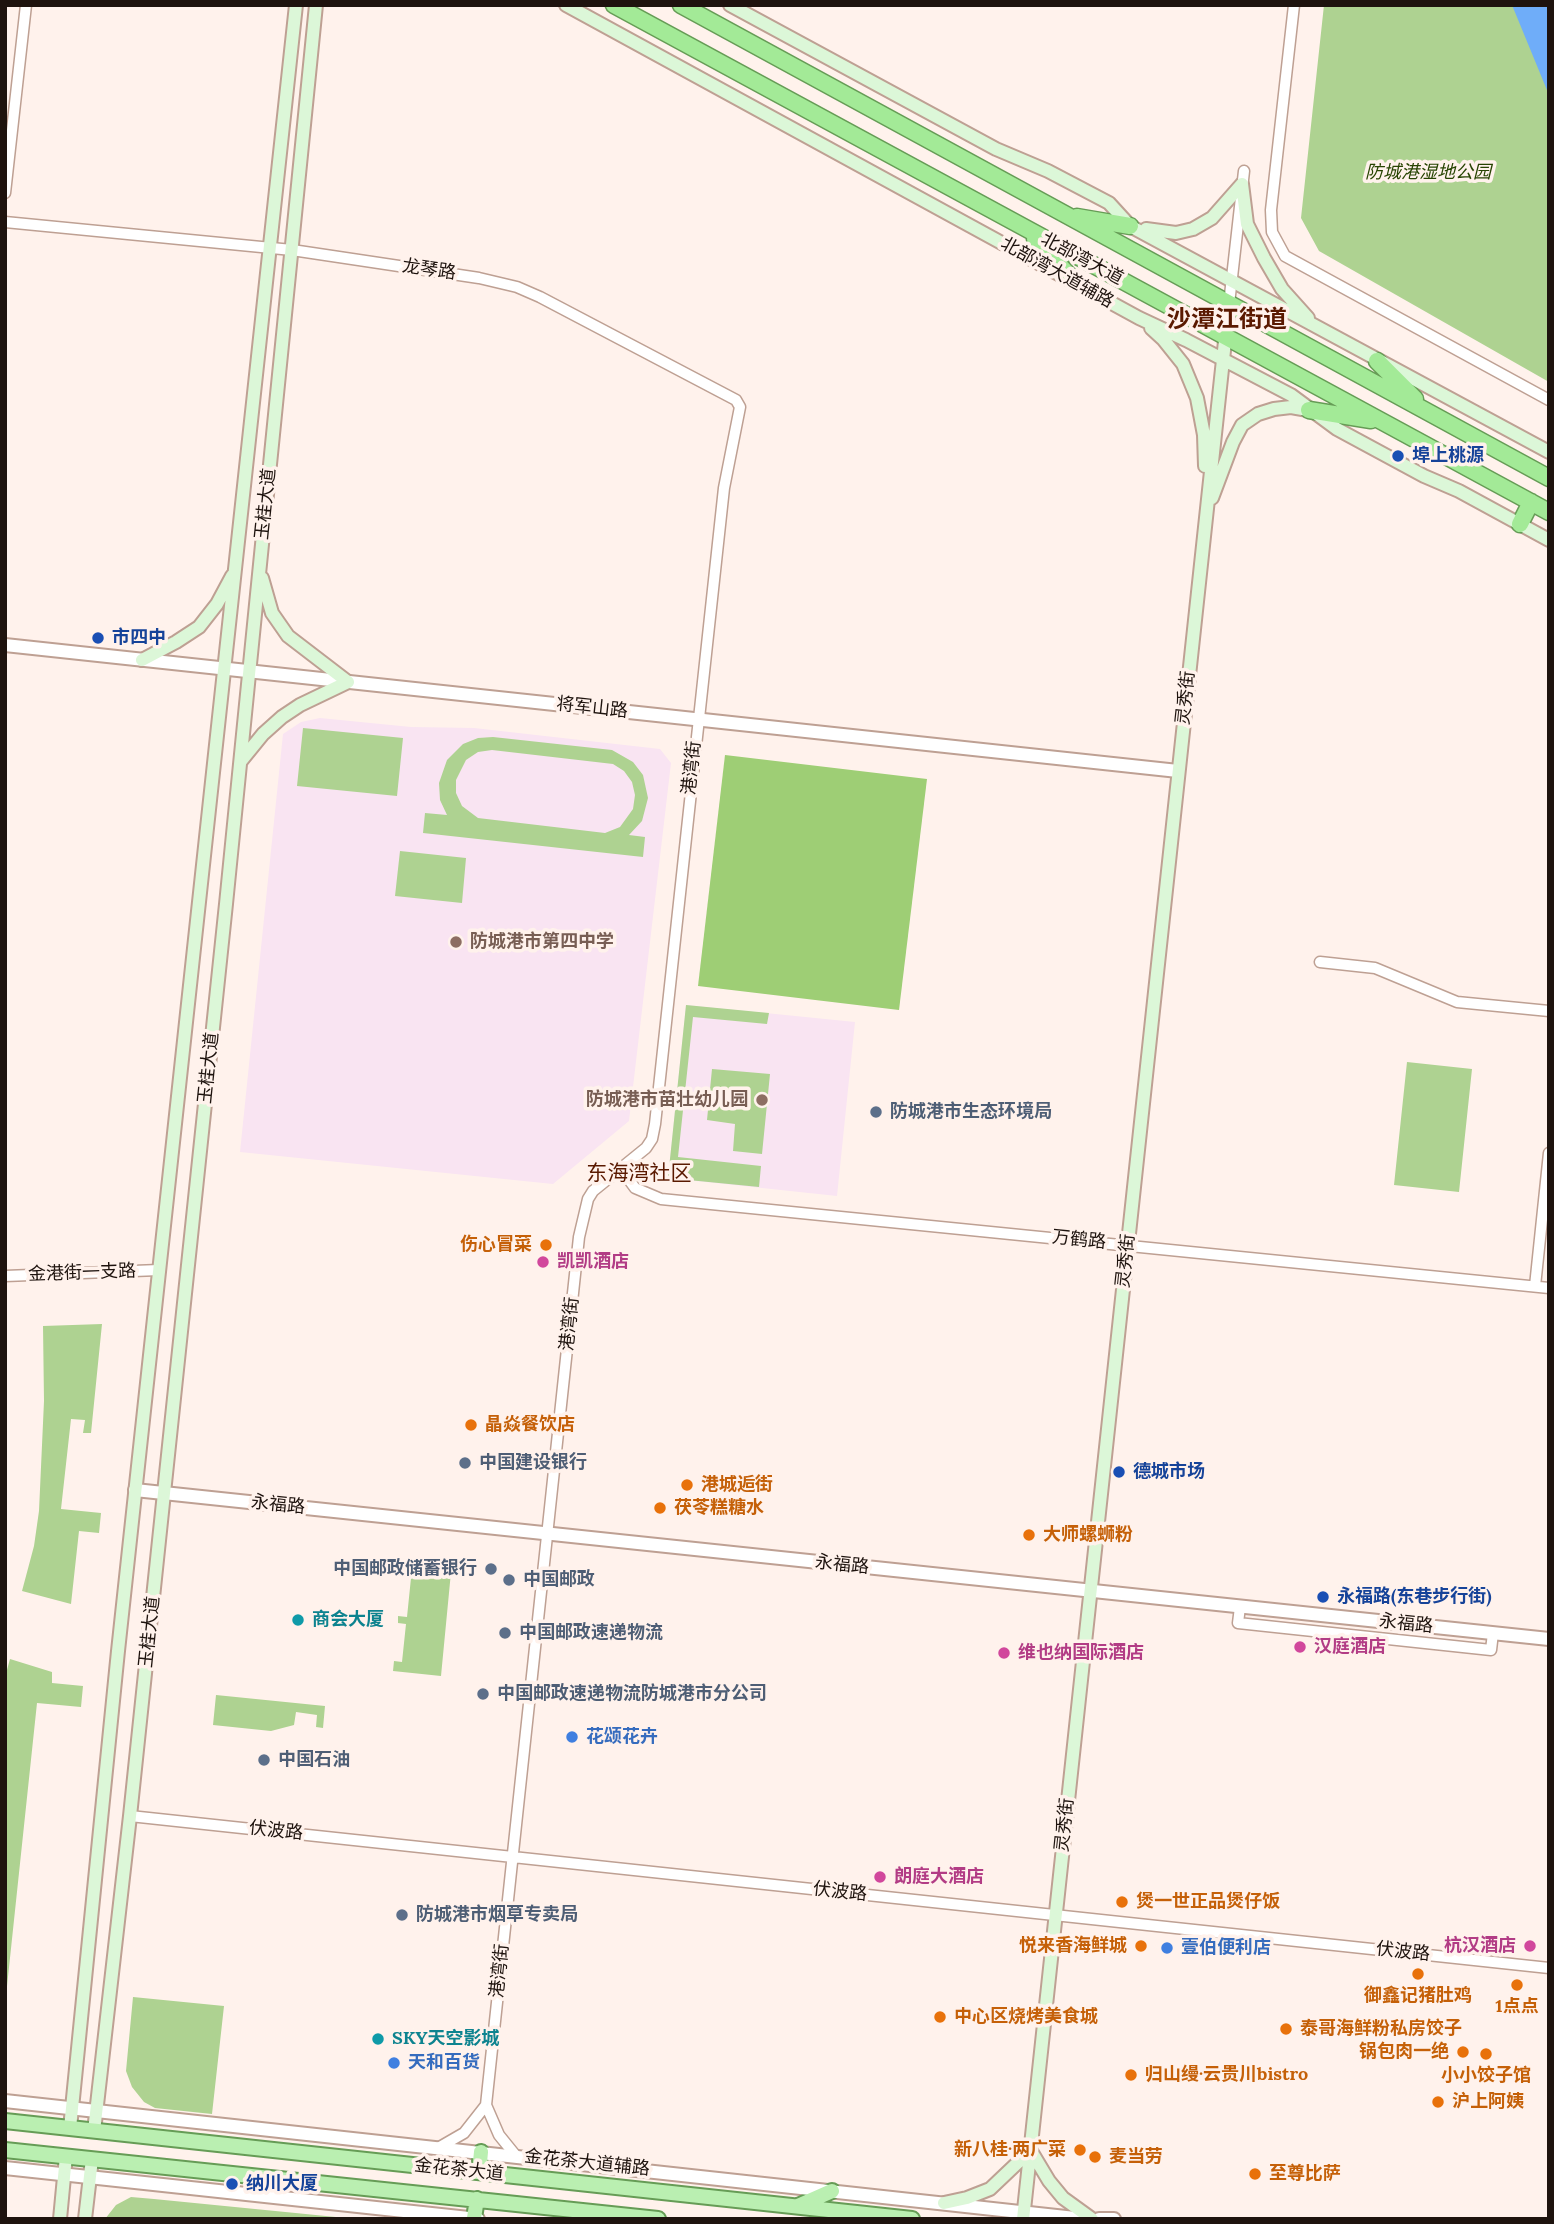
<!DOCTYPE html>
<html>
<head>
<meta charset="utf-8">
<style>
	body { margin:0 }
	#map { position:relative; width:1554px; height:2224px; overflow:hidden; background:#fff2ec; font-family:Lora,serif }
	canvas { display:block }
	.frame { position:absolute; inset:0; border:7px solid #1e130e; pointer-events:none }
</style>
</head>
<body>
<div id="map">
<canvas width="1554" height="2224"></canvas>
<div class="frame"></div>
</div>
<script>
const ctx = document.querySelector('canvas').getContext('2d');
ctx.lineJoin = 'round';
function paint(path, color) {
  ctx.fillStyle = color;
  ctx.fill(path, 'evenodd');
}
function poly(rows) {
  const path = new Path2D();
  for (const r of rows) {
    path.moveTo(r[0], r[1]);
    for (let i = 2; i < r.length; i += 2) path.lineTo(r[i], r[i + 1]);
  }
  return path;
}
function trace(path, color, width, dash) {
  ctx.strokeStyle = color;
  ctx.lineWidth = width;
  ctx.lineCap = dash ? 'butt' : 'round';
  ctx.setLineDash(dash || []);
  ctx.stroke(path);
}
function write(font, color, halo, rows, align = 'center') {
  ctx.font = font + ' Lora,"Noto Sans SC",serif';
  ctx.lineWidth = 7;
  ctx.setLineDash([]);
  ctx.textBaseline = 'middle';
  ctx.strokeStyle = halo;
  ctx.fillStyle = color;
  for (const [text, x, y, turn = 0] of rows) {
    ctx.save();
    ctx.translate(x, y);
    ctx.rotate((+turn || 0) * Math.PI / 180);
    ctx.textAlign = isNaN(turn) ? turn : align;
    if (halo) ctx.strokeText(text, 0, 0);
    ctx.fillText(text, 0, 0);
    ctx.restore();
  }
}
paint(poly([
	[320,718,411,727,474,728,660,749,671,763,629,1121,553,1184,240,1152,283,734,301,722],
	[686,1005,855,1022,837,1196,668,1178]
]), '#f9e4f2');
paint(poly([
	[1324,5,1549,5,1549,382,1319,251,1301,218],
	[303,728,403,738,397,796,297,786],
	[493,737,612,750,633,762,643,775,648,798,642,821,629,835,645,837,643,857,423,833,425,813,447,815,440,800,439,783,447,760,463,744,478,738],
	[492,750,613,764,624,771,632,782,635,795,633,809,620,827,605,833,478,818,462,806,456,793,456,780,466,760,478,752],
	[400,851,466,858,462,903,395,896],
	[686,1005,769,1013,767,1024,693,1017,678,1157,761,1166,759,1187,668,1178],
	[1407,1062,1472,1069,1459,1192,1394,1185],
	[712,1069,770,1074,762,1154,733,1151,735,1124,707,1120],
	[102,1324,91,1433,83,1433,85,1420,71,1419,61,1509,101,1513,99,1533,79,1531,71,1604,22,1591,34,1546,39,1511,44,1401,43,1326],
	[403,1568,451,1572,441,1676,393,1671,394,1661,402,1662,406,1624,398,1623,398,1616,407,1617,411,1578,402,1577],
	[10,1659,52,1672,52,1683,83,1686,81,1707,37,1703,5,2005,5,1677],
	[216,1695,325,1706,323,1728,316,1727,317,1715,296,1712,294,1725,271,1731,213,1725],
	[133,1997,224,2006,212,2114,155,2108,144,2102,132,2087,126,2071],
	[131,2197,154,2199,356,2219,105,2219,116,2205]
]), '#aed291');
paint(poly([
	[725,755,927,779,899,1010,698,986]
]), '#9ece75');
paint(poly([
	[1512,5,1549,5,1549,95]
]), '#6fadf9');
const minor = poly([
	[1294,5,1271,210,1272,232,1285,256,1549,400],
	[5,193,26,5],
	[5,222,292,250,479,278,517,287,540,297,736,400,740,407,724,488,655,1124,652,1139,646,1148,593,1191,588,1199,579,1237,486,2105,499,2135,516,2156],
	[1229,304,1244,171],
	[1320,962,1375,968,1457,1002,1549,1011],
	[621,1169,635,1188,661,1199,1549,1288],
	[5,1276,159,1270],
	[1535,1286,1549,1153],
	[1240,1607,1238,1623,1341,1634,1491,1650,1493,1633],
	[130,1816,1549,1968],
	[438,2148,464,2133,486,2105]
]);
const tertiary = poly([
	[5,645,1178,771],
	[135,1490,1549,1639],
	[5,2101,1084,2219],
	[5,2168,478,2219],
	[1099,2219,1114,2219]
]);
const secondary = poly([
	[566,5,1139,318,1186,340,1291,395,1337,429,1424,476,1459,491,1549,540],
	[730,5,996,149,1048,171,1109,203,1130,226,1549,452],
	[1242,184,1247,224,1264,258,1282,289,1308,318],
	[1146,229,1176,233,1193,229,1212,218,1242,184],
	[1151,328,1163,339,1183,364,1197,398,1204,435,1205,466],
	[1212,498,1233,442,1242,425,1258,414,1274,409,1291,407,1308,410],
	[142,660,176,642,199,627,217,604,232,576],
	[241,761,263,734,282,717,300,705,348,682,288,636,272,613,262,578],
	[70,2128,118,1651,296,5],
	[94,2131,130,1816,226,904,316,5],
	[1031,2151,1049,2181,1063,2198,1092,2219],
	[944,2203,967,2198,990,2189,1030,2151],
	[60,2219,66,2156],
	[85,2219,92,2159],
	[1023,2219,1229,304]
]);
const primary = poly([
	[5,2121,912,2219],
	[5,2150,658,2219],
	[479,2172,481,2152],
	[798,2206,832,2191],
	[474,2218,477,2199]
]);
const trunk = poly([
	[614,5,1549,512],
	[681,5,1549,478],
	[1077,217,1130,226],
	[1035,239,1075,282],
	[1377,361,1415,399],
	[1309,410,1371,420],
	[1520,524,1531,502]
]);
trace(minor, '#bea093', 13);
trace(tertiary, '#bea093', 16);
trace(secondary, '#bea093', 16);
trace(primary, '#669c56', 18);
trace(trunk, '#669c56', 19);
trace(minor, '#fff', 10);
trace(tertiary, '#fff', 12);
trace(secondary, '#dcf7d8', 12);
trace(primary, '#baefb1', 14);
trace(trunk, '#a3ea97', 16);
for (const [x, y, r, color] of [
	[1398,456,7,"#1a4fb4"],
	[98,638,7,"#1a4fb4"],
	[456,942,7,"#8d6e63"],
	[762,1100,7,"#8d6e63"],
	[876,1112,7,"#5c6f8a"],
	[546,1245,7,"#e8710a"],
	[543,1262,7,"#d1479c"],
	[471,1425,7,"#e8710a"],
	[465,1463,7,"#5c6f8a"],
	[1119,1472,7,"#1a4fb4"],
	[687,1485,7,"#e8710a"],
	[660,1508,7,"#e8710a"],
	[1029,1535,7,"#e8710a"],
	[491,1569,7,"#5c6f8a"],
	[509,1580,7,"#5c6f8a"],
	[1323,1597,7,"#1a4fb4"],
	[298,1620,7,"#0f9aa8"],
	[505,1633,7,"#5c6f8a"],
	[1300,1647,7,"#d1479c"],
	[1004,1653,7,"#d1479c"],
	[483,1694,7,"#5c6f8a"],
	[572,1737,7,"#3f7fe0"],
	[264,1760,7,"#5c6f8a"],
	[880,1877,7,"#d1479c"],
	[1122,1902,7,"#e8710a"],
	[402,1915,7,"#5c6f8a"],
	[1141,1946,7,"#e8710a"],
	[1530,1946,7,"#d1479c"],
	[1167,1948,7,"#3f7fe0"],
	[1418,1974,7,"#e8710a"],
	[1517,1985,7,"#e8710a"],
	[940,2017,7,"#e8710a"],
	[1286,2029,7,"#e8710a"],
	[378,2039,7,"#0f9aa8"],
	[1463,2052,7,"#e8710a"],
	[1486,2054,7,"#e8710a"],
	[394,2063,7,"#3f7fe0"],
	[1131,2075,7,"#e8710a"],
	[1438,2102,7,"#e8710a"],
	[1080,2150,7,"#e8710a"],
	[1095,2157,7,"#e8710a"],
	[1255,2174,7,"#e8710a"],
	[232,2184,7,"#1a4fb4"]
]) {
  const dot = new Path2D();
  dot.arc(x, y, r, 0, 2 * Math.PI);
  ctx.fillStyle = color;
  ctx.fill(dot);
  trace(dot, '#fff2ec', 2.5);
}
write('italic 18px', '#274402', '#fff2ec', [
	["防城港湿地公园",1428,173]
]);
write('18px', '#1e130e', '#fff2ec', [
	["北部湾大道",1082,259,28],
	["龙琴路",429,270,8],
	["北部湾大道辅路",1057,273,29],
	["玉桂大道",266,504,-84],
	["灵秀街",1186,698,-84],
	["将军山路",592,708,6],
	["港湾街",692,768,-84],
	["玉桂大道",209,1068,-84],
	["万鹤路",1079,1240,6],
	["灵秀街",1126,1261,-84],
	["金港街一支路",82,1273,-2],
	["港湾街",570,1324,-84],
	["永福路",278,1505,6],
	["永福路",842,1565,6],
	["永福路",1406,1624,6],
	["玉桂大道",150,1632,-84],
	["灵秀街",1065,1825,-84],
	["伏波路",276,1831,6],
	["伏波路",840,1892,6],
	["伏波路",1403,1952,6],
	["港湾街",500,1971,-84],
	["金花茶大道辅路",587,2163,6],
	["金花茶大道",459,2170,6]
]);
write('bold 18px', '#164399', '#fff2ec', [
	["埠上桃源",1412,456],
	["市四中",112,638],
	["德城市场",1133,1472],
	["永福路(东巷步行街)",1337,1597],
	["纳川大厦",246,2184]
], 'left');
write('bold 18px', '#785e54', '#fff2ec', [
	["防城港市第四中学",470,942],
	["防城港市苗壮幼儿园",748,1100,"right"]
], 'left');
write('bold 18px', '#4e5e75', '#fff2ec', [
	["防城港市生态环境局",890,1112],
	["中国建设银行",479,1463],
	["中国邮政储蓄银行",477,1569,"right"],
	["中国邮政",523,1580],
	["中国邮政速递物流",519,1633],
	["中国邮政速递物流防城港市分公司",497,1694],
	["中国石油",278,1760],
	["防城港市烟草专卖局",416,1915]
], 'left');
write('bold 18px', '#c56008', '#fff2ec', [
	["伤心冒菜",532,1245,"right"],
	["晶焱餐饮店",485,1425],
	["港城逅街",701,1485],
	["茯苓糕糖水",674,1508],
	["大师螺蛳粉",1043,1535],
	["煲一世正品煲仔饭",1136,1902],
	["悦来香海鲜城",1127,1946,"right"],
	["御鑫记猪肚鸡",1418,1996,"center"],
	["1点点",1517,2007,"center"],
	["中心区烧烤美食城",954,2017],
	["泰哥海鲜粉私房饺子",1300,2029],
	["锅包肉一绝",1449,2052,"right"],
	["归山缦·云贵川bistro",1145,2075],
	["小小饺子馆",1486,2076,"center"],
	["沪上阿姨",1452,2102],
	["新八桂·两广菜",1066,2150,"right"],
	["麦当劳",1109,2157],
	["至尊比萨",1269,2174]
], 'left');
write('bold 18px', '#b23c85', '#fff2ec', [
	["凯凯酒店",557,1262],
	["汉庭酒店",1314,1647],
	["维也纳国际酒店",1018,1653],
	["朗庭大酒店",894,1877],
	["杭汉酒店",1516,1946,"right"]
], 'left');
write('bold 18px', '#0d838f', '#fff2ec', [
	["商会大厦",312,1620],
	["SKY天空影城",392,2039]
], 'left');
write('bold 18px', '#366cbe', '#fff2ec', [
	["花颂花卉",586,1737],
	["壹伯便利店",1181,1948],
	["天和百货",408,2063]
], 'left');
write('21px', '#5a1900', '#fff2ec', [
	["东海湾社区",639,1174]
]);
write('bold 24px', '#5a1900', '#fff2ec', [
	["沙潭江街道",1227,320]
]);
</script>
</body>
</html>
